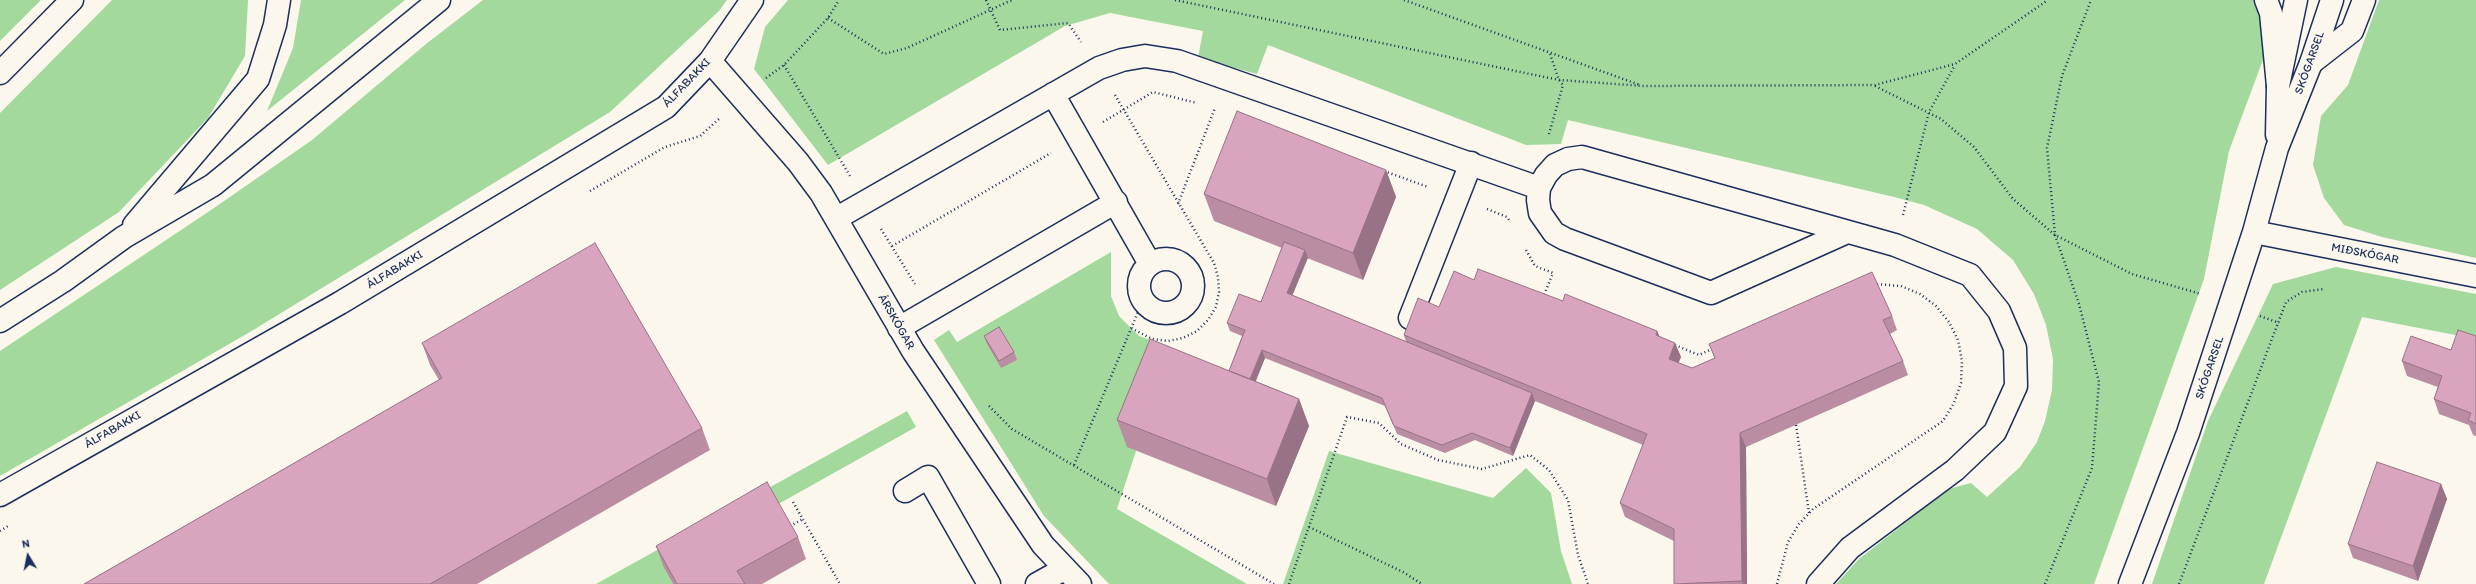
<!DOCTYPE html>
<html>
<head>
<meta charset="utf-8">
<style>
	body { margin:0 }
	#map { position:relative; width:2476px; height:584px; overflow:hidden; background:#fbf7ec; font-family:Itim,sans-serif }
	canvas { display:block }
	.north { position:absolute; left:8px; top:536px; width:40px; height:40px; -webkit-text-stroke:3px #fbf7ec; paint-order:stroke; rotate:350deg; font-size:11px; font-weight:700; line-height:16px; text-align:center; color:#1b2f5e }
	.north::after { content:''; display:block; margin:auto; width:14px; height:18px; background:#1b2f5e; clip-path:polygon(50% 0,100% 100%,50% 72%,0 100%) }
</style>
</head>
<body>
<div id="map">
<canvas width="2476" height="584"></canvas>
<div class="north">N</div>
</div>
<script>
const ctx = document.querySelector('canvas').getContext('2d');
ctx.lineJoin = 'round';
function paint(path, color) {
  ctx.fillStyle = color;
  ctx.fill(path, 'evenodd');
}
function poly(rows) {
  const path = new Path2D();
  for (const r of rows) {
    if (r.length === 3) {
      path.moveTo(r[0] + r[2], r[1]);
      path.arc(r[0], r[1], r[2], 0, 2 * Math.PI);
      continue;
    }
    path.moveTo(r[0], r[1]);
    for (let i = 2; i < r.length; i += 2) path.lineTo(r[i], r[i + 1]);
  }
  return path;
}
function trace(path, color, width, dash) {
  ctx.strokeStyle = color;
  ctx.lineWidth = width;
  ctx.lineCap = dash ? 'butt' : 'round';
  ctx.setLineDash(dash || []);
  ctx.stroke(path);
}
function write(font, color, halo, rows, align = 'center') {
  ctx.font = font + ' Itim,sans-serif';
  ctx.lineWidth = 3;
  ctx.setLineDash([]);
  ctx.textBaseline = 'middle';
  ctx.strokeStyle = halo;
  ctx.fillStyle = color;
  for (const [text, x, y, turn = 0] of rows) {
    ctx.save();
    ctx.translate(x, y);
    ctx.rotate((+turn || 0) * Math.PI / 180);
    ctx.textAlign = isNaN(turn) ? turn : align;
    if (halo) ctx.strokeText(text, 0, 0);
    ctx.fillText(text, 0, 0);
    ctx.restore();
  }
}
paint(poly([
	[0,0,41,0,0,41],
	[112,0,248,0,245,56,208,118,119,212,0,290,0,113],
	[301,0,405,0,267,111,293,48],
	[483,0,727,0,719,11,610,112,250,332,0,476,0,351,214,208,312,140,426,44],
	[788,0,2257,0,2264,57,2229,151,2204,279,2094,584,1836,584,1859,559,1948,489,1971,483,1987,497,2020,467,2037,442,2045,421,2052,390,2053,359,2046,325,2034,294,2013,260,1977,229,1924,205,1894,197,1568,120,1561,144,1526,145,1268,45,1257,74,1198,58,1203,31,1110,13,1065,26,828,165,754,69,765,27],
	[2379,0,2476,0,2476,258,2382,237,2344,225,2324,198,2313,165,2321,116,2348,85],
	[1111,252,1111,296,1119,316,1139,336,1170,347,1117,509,1247,584,1109,584,1044,516,934,340,949,330,957,342],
	[2336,267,2476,294,2476,339,2362,317,2264,584,2152,584,2208,421,2273,284],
	[907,411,916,427,664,568,673,584,596,584],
	[1329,451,1493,498,1526,468,1551,493,1561,551,1572,584,1283,584]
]), '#a3d99c');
const minor = poly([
	[710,61,798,162,821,193,913,351,1043,545,1080,584],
	[1053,94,1150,264],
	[2277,135,2278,86,2296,0],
	[1539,188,1538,200,1540,213,1554,233,1565,239,1711,293,1847,232],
	[837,218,1099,68,1122,60,1145,56,1177,61,1539,188,1546,175,1555,165,1568,159,1582,157,1895,245,1970,275,1999,311,2015,348,2016,386,1995,432,1955,470,1850,548,1818,584],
	[2254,232,2476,276],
	[1166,286,27],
	[1410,318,1471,163],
	[899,328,1116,202],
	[905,491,928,477,989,584],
	[0,495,340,303,666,107,710,61,752,0],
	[1037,584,1064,569],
	[2130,584,2188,433,2254,232,2277,148,2311,63,2332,0]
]);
const major = poly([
	[2266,0,2271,13,2278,86],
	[2311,63,2352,31,2364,0]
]);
const highway = poly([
	[0,73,72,0],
	[134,225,258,79,275,25,279,0],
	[0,321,63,281,124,237,213,185,439,0]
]);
trace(minor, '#1b2f5e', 25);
trace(major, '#1b2f5e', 25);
trace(highway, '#1b2f5e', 25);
trace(poly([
	[986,0,1000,30,1068,23,1081,42],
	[1175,0,1559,80,1644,86,1875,85,1955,64,2048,0],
	[1404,0,1640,85],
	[828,18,884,54,907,48,1012,0],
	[784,65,850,176],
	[766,78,784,65,828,18,839,0],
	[1875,86,1941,119,1974,147,2013,199,2055,235,2132,274,2201,294],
	[1115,95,1214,263,1218,277,1219,292,1216,307,1208,320,1197,331,1183,338,1168,341,1152,339,1131,328],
	[1103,122,1153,92,1197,103],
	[1549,134,1563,85,1559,80,1550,54],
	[1384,171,1428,187],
	[590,191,665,147,700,136,720,118],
	[1178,204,1215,108],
	[1487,209,1507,217,1509,220],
	[1903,215,1929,112,1955,65],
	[881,229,915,284],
	[892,246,1051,153],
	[1526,250,1535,266,1553,273,1544,295,1547,296],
	[2260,316,2279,323],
	[1675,345,1699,355,1714,348],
	[989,406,1012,429,1274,584],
	[1796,425,1809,513],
	[1074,465,1143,300],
	[793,502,840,584],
	[790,526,803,519],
	[1309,527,1403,572,1422,584],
	[0,531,8,526],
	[1289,584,1347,417,1379,423,1401,444,1438,460,1482,469,1530,455,1549,470,1568,500,1578,555,1588,584],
	[1777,584,1788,542,1799,524,1813,509,1943,421,1954,403,1961,383,1962,361,1958,340,1949,322,1936,306,1920,294,1901,286,1875,284],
	[2045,584,2092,468,2099,382,2079,304,2055,235,2047,148,2062,76,2091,0],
	[2179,584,2286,302,2302,292,2324,289]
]), '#1b2f5e', 2.5, [1, 3]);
trace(minor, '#fbf7ec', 22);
trace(major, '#fbf7ec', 22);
trace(highway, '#fbf7ec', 22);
paint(poly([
	[1386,170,1396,197,1363,280,1307,258,1292,296,1406,342,1404,335,1474,280,1563,301,1657,331,1660,337,1675,343,1681,357,1678,363,1692,368,1715,358,1709,344,1892,316,1897,330,1890,334,1903,361,1908,375,1746,447,1747,584,1674,584,1674,541,1625,517,1620,503,1643,445,1535,401,1513,456,1475,440,1445,453,1397,434,1385,406,1265,358,1255,381,1299,399,1309,426,1276,506,1127,447,1117,420,1229,371,1242,336,1230,331,1227,323,1261,302,1282,248,1214,221,1204,194],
	[984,336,1014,352,1017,360,1001,368,987,344],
	[2476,336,2476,436,2473,435,2469,425,2439,414,2434,399,2438,387,2407,376,2402,361,2451,350],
	[422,343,702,428,710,450,477,584,84,584,439,380,430,365],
	[2441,484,2447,499,2418,581,2353,558,2348,544],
	[798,537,806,559,762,584,673,584,664,568,656,546]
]), '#ba8da3');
paint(poly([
	[1386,170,1396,197,1363,280,1353,253],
	[1305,250,1308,258,1290,301,1287,293],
	[1657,331,1663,345,1656,335],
	[1675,343,1681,357,1674,374,1669,359],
	[1262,350,1265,358,1248,401,1245,393],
	[1532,393,1535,401,1513,456,1510,448],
	[1299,399,1309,426,1276,506,1267,479],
	[1740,433,1746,447,1747,584,1743,584,1742,581],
	[2441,484,2447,499,2418,581,2413,566]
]), '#977385');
const building = poly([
	[1237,111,1386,170,1353,253,1204,194,1237,111],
	[1284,242,1305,250,1287,293,1532,393,1510,448,1472,433,1442,445,1394,426,1382,398,1262,350,1250,379,1229,371,1245,330,1227,323,1239,294,1261,302,1284,242],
	[595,243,702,428,430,584,84,584,442,378,422,343,595,243],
	[1478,269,1563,301,1565,294,1657,331,1656,335,1675,343,1669,359,1692,368,1715,358,1709,344,1872,272,1892,316,1883,320,1903,361,1740,433,1742,581,1674,584,1674,529,1620,503,1647,434,1404,335,1418,298,1439,307,1454,271,1474,280,1478,269],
	[999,327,1014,352,999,361,984,336,999,327],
	[2458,330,2476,336,2476,424,2468,420,2471,413,2434,399,2442,376,2402,361,2411,336,2451,350,2458,330],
	[1150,339,1299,399,1267,479,1117,420,1150,339],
	[2377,462,2441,484,2413,566,2348,544,2377,462],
	[767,482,798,537,737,571,745,584,677,584,656,546,767,482]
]);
paint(building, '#d8a4be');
trace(building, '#977385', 1);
write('12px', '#1b2f5e', '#fbf7ec', [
	["SKÓGARSEL",2310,63,-70],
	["ÁLFABAKKI",687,83,-46],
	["MIÐSKÓGAR",2365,254,11],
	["ÁLFABAKKI",395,270,-31],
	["ÁRSKÓGAR",896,322,60],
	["SKÓGARSEL",2210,368,-71],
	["ÁLFABAKKI",113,430,-30]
]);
</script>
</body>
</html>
